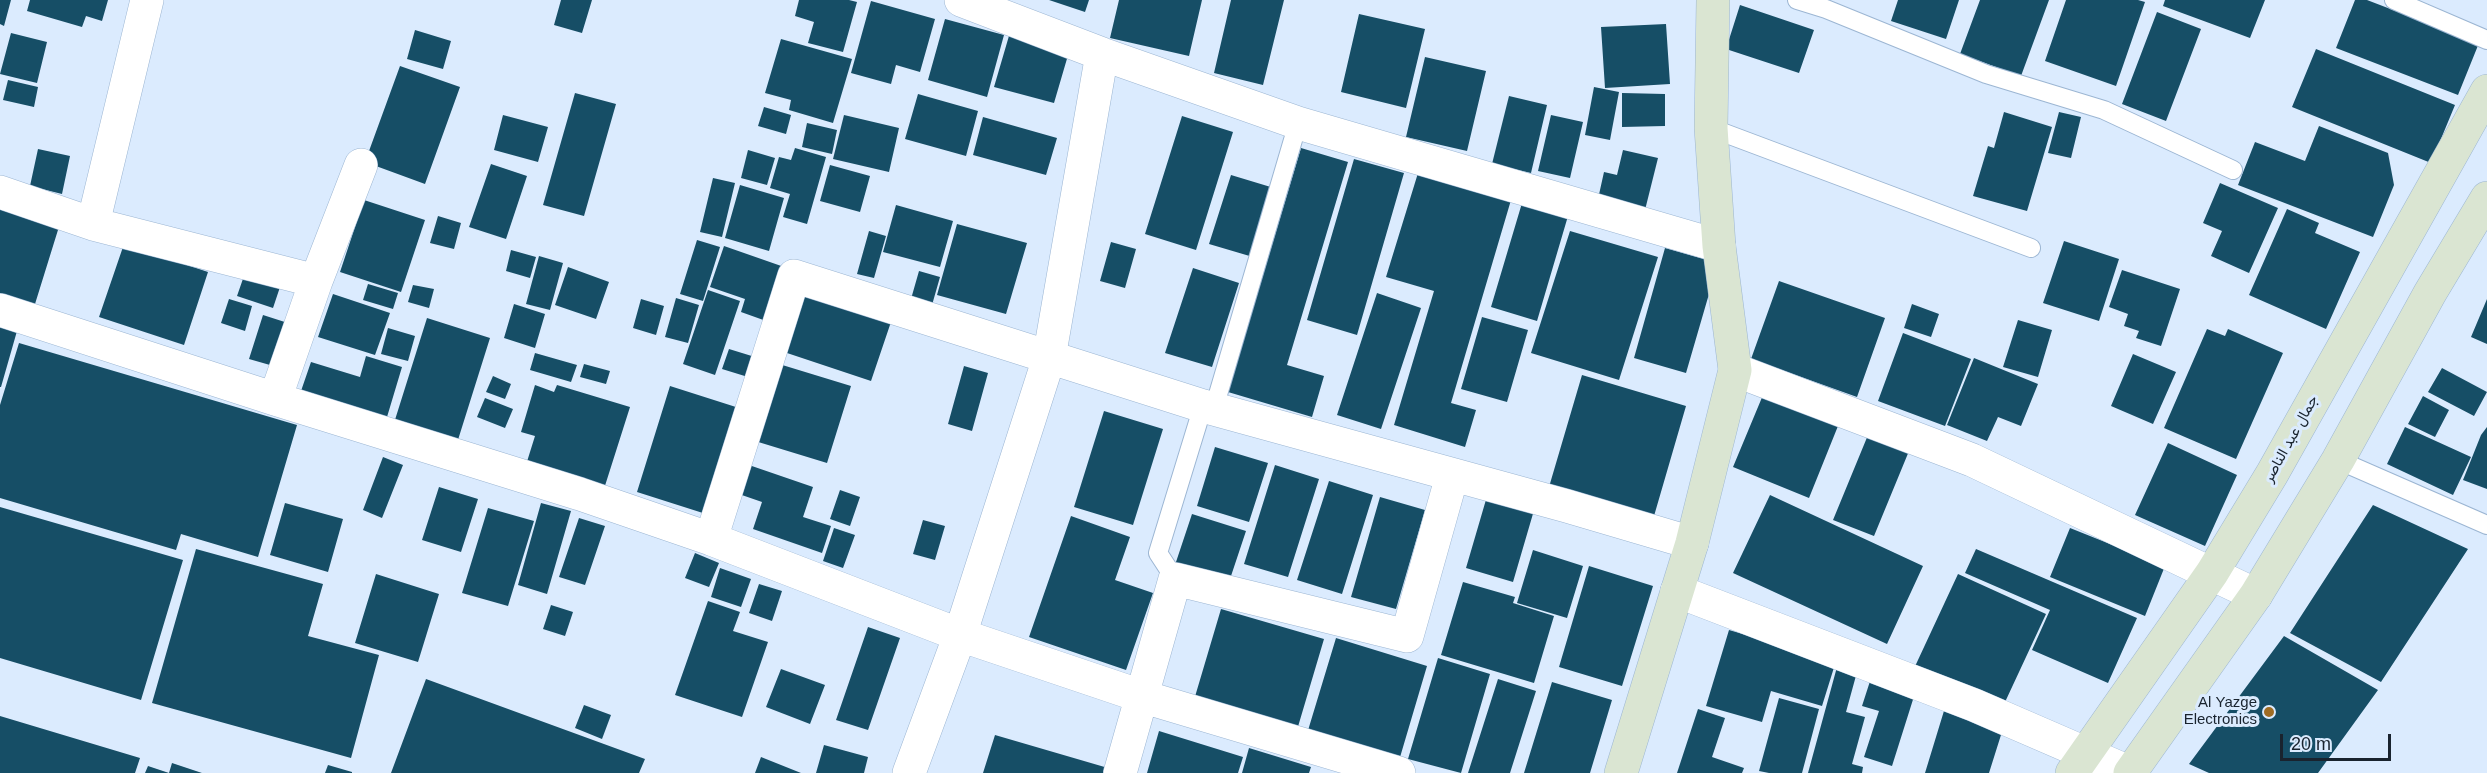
<!DOCTYPE html>
<html>
<head>
<meta charset="utf-8">
<style>
	body { margin:0 }
	#map { position:relative; width:2487px; height:773px; overflow:hidden; background:#dbebfe; font-family:Arial,sans-serif }
	canvas { display:block }
	.scale { position:absolute; left:2280px; top:734px; width:111px; height:27px; box-sizing:border-box; border:3px solid #19232e; border-top:0; padding-left:8px; font-size:18px; line-height:21px; white-space:nowrap; color:#19232e; -webkit-text-stroke:4px #dbebfe; paint-order:stroke }
</style>
</head>
<body>
<div id="map">
<canvas width="2487" height="773"></canvas>
<div class="scale">20 m</div>
</div>
<script>
const ctx = document.querySelector('canvas').getContext('2d');
ctx.lineJoin = 'round';
function paint(path, color) {
  ctx.fillStyle = color;
  ctx.fill(path, 'evenodd');
}
function poly(rows) {
  const path = new Path2D();
  for (const r of rows) {
    path.moveTo(r[0], r[1]);
    for (let i = 2; i < r.length; i += 2) path.lineTo(r[i], r[i + 1]);
  }
  return path;
}
function trace(path, color, width, dash) {
  ctx.strokeStyle = color;
  ctx.lineWidth = width;
  ctx.lineCap = dash ? 'butt' : 'round';
  ctx.setLineDash(dash || []);
  ctx.stroke(path);
}
function write(font, color, halo, rows, align = 'center') {
  ctx.font = font + ' Arial,Vazirmatn,sans-serif';
  ctx.lineWidth = 6;
  ctx.setLineDash([]);
  ctx.textBaseline = 'middle';
  ctx.strokeStyle = halo;
  ctx.fillStyle = color;
  for (const [text, x, y, turn = 0] of rows) {
    ctx.save();
    ctx.translate(x, y);
    ctx.rotate((+turn || 0) * Math.PI / 180);
    ctx.textAlign = isNaN(turn) ? turn : align;
    if (halo) ctx.strokeText(text, 0, 0);
    ctx.fillText(text, 0, 0);
    ctx.restore();
  }
}
paint(poly([
	[0,0,11,0,4,26,0,24],
	[30,0,108,0,102,21,86,16,82,27,27,11],
	[561,0,592,0,582,33,554,25],
	[799,0,849,0,857,2,843,52,808,43,814,22,795,16],
	[1049,0,1089,0,1085,12],
	[1119,0,1202,0,1189,56,1110,38],
	[1231,0,1284,0,1263,85,1214,73],
	[1898,0,1959,0,1946,39,1891,21],
	[1980,0,2049,0,2021,76,1960,54],
	[2066,0,2138,0,2145,2,2116,86,2045,61],
	[2165,0,2265,0,2250,38,2163,6],
	[2355,0,2367,0,2479,43,2458,95,2336,48],
	[871,1,935,19,920,72,896,65,891,84,851,73],
	[1740,5,1814,30,1799,73,1726,49],
	[2157,12,2201,29,2166,121,2122,104],
	[1359,14,1425,29,1406,108,1341,92],
	[945,19,1004,35,987,97,928,80],
	[1666,24,1670,84,1605,88,1601,27],
	[1011,29,1071,45,1054,103,994,87],
	[415,30,451,41,443,69,407,59],
	[11,33,47,42,37,83,0,74],
	[781,39,852,59,833,123,789,110,791,100,765,93],
	[2316,49,2455,105,2431,163,2292,107],
	[1425,57,1486,71,1467,151,1406,137],
	[400,66,460,87,425,184,365,162],
	[8,80,38,87,34,107,3,100],
	[1594,87,1619,92,1610,140,1585,135],
	[575,93,616,104,584,216,543,205],
	[1622,93,1665,94,1665,126,1622,127],
	[918,94,978,111,966,156,905,139],
	[1509,96,1547,105,1531,173,1492,164],
	[764,107,791,115,786,134,758,126],
	[2004,112,2052,127,2027,211,1973,196,1988,146,1994,148],
	[2059,112,2081,117,2071,158,2048,153],
	[503,115,548,127,538,162,494,150],
	[844,115,899,128,889,172,833,159],
	[1551,115,1583,122,1570,178,1538,171],
	[1182,116,1233,132,1196,250,1145,234],
	[983,117,1057,138,1046,175,973,155],
	[807,123,837,130,832,154,802,147],
	[2319,126,2388,153,2394,185,2373,237,2238,185,2255,142,2305,161],
	[795,148,826,157,807,224,783,217,790,194,770,188,779,157,791,160],
	[1301,148,1348,162,1287,365,1324,376,1312,417,1228,392],
	[38,149,70,156,62,194,30,186],
	[748,150,775,158,767,185,741,178],
	[1623,150,1658,158,1645,210,1598,199,1604,172,1617,175],
	[1354,159,1404,173,1357,335,1307,320],
	[491,164,527,176,506,239,469,227],
	[830,165,870,176,860,212,820,201],
	[1418,173,1511,200,1451,403,1476,410,1465,447,1394,425,1434,291,1386,277],
	[1231,175,1274,188,1253,257,1209,244],
	[713,178,735,183,722,237,700,232],
	[2220,183,2278,208,2249,273,2211,256,2222,231,2203,223],
	[740,185,784,198,769,251,725,238],
	[0,199,62,217,35,304,0,294],
	[364,200,425,220,401,292,340,272],
	[1522,203,1568,216,1537,321,1491,307],
	[896,205,953,221,940,267,883,252],
	[2287,209,2319,223,2315,233,2360,252,2326,329,2249,295],
	[438,216,461,223,454,249,430,243],
	[957,224,1027,243,1006,314,937,295],
	[869,231,886,236,874,278,857,274],
	[1570,231,1658,257,1619,380,1531,353],
	[697,240,720,247,703,301,680,294],
	[2064,241,2119,259,2099,321,2043,303],
	[1111,242,1136,249,1125,288,1100,281],
	[124,244,208,272,184,345,99,317],
	[724,246,787,268,769,322,741,312,745,299,710,287],
	[1665,248,1718,263,1686,373,1634,358],
	[511,250,536,257,530,278,506,271],
	[539,256,563,263,550,310,526,304],
	[568,267,609,282,596,319,555,305],
	[1193,268,1239,283,1212,367,1165,353],
	[2122,270,2180,289,2161,346,2136,338,2139,331,2124,326,2128,314,2109,307],
	[919,271,940,277,930,312,909,306],
	[245,273,281,284,273,308,237,296],
	[1779,281,1885,318,1857,397,1751,359],
	[368,284,398,293,393,309,363,300],
	[413,285,434,289,429,308,408,302],
	[802,286,893,316,871,381,781,351],
	[708,290,740,301,715,375,683,364],
	[1377,293,1421,308,1381,429,1337,415],
	[333,294,390,313,375,355,318,337],
	[676,298,699,305,688,343,665,337],
	[229,299,252,306,245,331,221,323],
	[641,299,664,306,656,335,633,328],
	[2487,299,2487,344,2471,337],
	[514,304,545,314,535,348,504,338],
	[1912,304,1939,314,1931,337,1904,328],
	[263,315,291,324,277,367,249,359],
	[1482,317,1528,330,1507,402,1461,389],
	[427,318,490,338,457,443,394,423],
	[2018,320,2052,330,2038,377,2003,367],
	[0,326,17,331,1,387,0,387],
	[388,328,415,336,408,361,381,354],
	[2207,329,2225,336,2228,329,2283,353,2236,459,2164,428],
	[1903,333,1971,359,1945,426,1878,401],
	[19,343,297,425,258,557,181,534,176,550,0,498,0,405],
	[729,349,755,357,748,377,722,369],
	[535,353,577,365,571,382,530,370],
	[2133,354,2176,372,2153,424,2111,406],
	[366,356,402,367,387,417,301,391,311,362,360,377],
	[1974,358,2038,384,2021,426,1998,417,1987,441,1947,425],
	[584,364,610,371,606,384,580,377],
	[779,364,851,386,827,463,755,441],
	[964,366,988,373,972,431,948,424],
	[2442,368,2487,392,2474,416,2428,392],
	[1582,375,1686,406,1654,516,1549,487],
	[493,376,511,384,505,399,486,392],
	[535,385,554,392,557,385,630,407,603,492,525,468,535,436,521,432],
	[670,386,739,408,706,514,637,492],
	[1763,395,1838,426,1809,498,1733,467],
	[2423,396,2449,410,2435,437,2408,424],
	[485,398,513,409,505,428,477,417],
	[1104,411,1163,429,1133,525,1074,507],
	[2405,427,2471,457,2453,495,2387,464],
	[2487,427,2487,489,2463,480,2481,435],
	[1868,435,1909,451,1874,536,1833,520],
	[2168,443,2237,475,2205,546,2135,515],
	[1215,447,1268,463,1249,522,1197,506],
	[383,457,403,465,382,518,363,510],
	[746,464,813,487,803,517,831,526,822,553,753,529,762,502,736,493],
	[1275,465,1319,479,1288,577,1244,564],
	[1329,481,1373,495,1342,594,1297,580],
	[1490,486,1537,500,1513,582,1466,568],
	[439,487,478,499,461,552,422,540],
	[840,490,860,497,850,526,830,519],
	[1770,495,1923,566,1887,644,1733,573],
	[1380,497,1425,510,1396,609,1351,597],
	[285,503,343,519,328,572,270,555],
	[541,503,571,511,547,594,518,585],
	[2373,505,2468,549,2381,682,2290,633],
	[0,507,183,560,141,700,0,658],
	[488,508,534,521,508,606,462,593],
	[1192,514,1246,531,1229,582,1175,565],
	[1071,516,1130,537,1115,580,1153,593,1126,670,1029,637],
	[579,518,605,526,585,585,559,577],
	[923,520,945,526,935,560,913,554],
	[834,528,855,535,843,568,823,561],
	[2070,528,2165,566,2145,616,2050,577],
	[196,549,323,584,308,636,379,655,351,758,152,703],
	[1976,549,2137,618,2108,683,2032,650,2050,610,1965,573],
	[1533,550,1583,566,1567,618,1517,603],
	[695,553,719,563,709,587,685,578],
	[1589,566,1653,586,1622,686,1559,667],
	[720,568,751,579,741,607,711,597],
	[376,574,439,594,418,662,355,643],
	[1958,574,2046,614,1999,715,1911,675],
	[1463,582,1515,597,1513,603,1554,616,1534,683,1441,655],
	[759,584,782,591,772,621,749,613],
	[708,601,740,612,733,631,768,642,742,717,675,695],
	[551,605,573,612,565,636,543,629],
	[1221,609,1324,639,1297,730,1194,700],
	[868,627,900,638,868,730,836,720],
	[1729,630,1836,661,1822,706,1771,691,1762,722,1706,706],
	[2284,636,2378,690,2318,773,2209,773,2189,764],
	[1336,638,1427,666,1398,764,1306,737],
	[1438,658,1490,674,1461,773,1408,759],
	[1837,667,1857,672,1846,712,1865,717,1852,764,1863,767,1862,773,1808,773],
	[781,669,825,685,810,724,766,707],
	[1872,675,1916,690,1892,766,1864,757,1879,711,1862,706],
	[426,679,645,759,639,773,391,773],
	[1498,679,1536,691,1510,773,1468,773],
	[1552,682,1612,700,1590,773,1524,773],
	[1779,698,1819,709,1802,773,1769,773,1759,771],
	[1947,701,2006,719,1989,773,1925,773],
	[584,705,611,715,602,739,575,728],
	[1698,709,1725,718,1712,757,1744,768,1742,773,1677,773],
	[0,716,140,758,135,773,0,773],
	[1159,731,1243,757,1238,773,1147,773],
	[995,735,1108,768,1107,773,983,773],
	[824,745,868,757,864,773,816,773],
	[1249,748,1311,767,1309,773,1242,773],
	[761,757,801,773,755,773],
	[172,763,202,773,169,773],
	[328,765,352,772,352,773,325,773],
	[148,766,169,773,145,773]
]), '#164e66');
const lane = poly([
	[1797,0,1826,9,1986,74,2104,110,2233,170],
	[2394,0,2487,40],
	[1711,128,2031,248],
	[1214,408,1298,123],
	[2338,460,2487,525],
	[1175,579,1158,553,1203,406]
]);
const street = poly([
	[961,0,1102,54,1298,123,1719,246],
	[0,192,93,224,316,281],
	[93,224,147,0],
	[0,310,275,399,580,494,711,539,960,635,1144,697,1399,773],
	[1735,370,1972,460,2256,595],
	[275,399,316,281,361,165],
	[711,539,794,276,1203,406,1567,506,1692,543],
	[1677,591,1974,705,2131,773],
	[909,773,960,635,1049,358,1102,54],
	[1120,773,1175,579,1407,636,1452,476]
]);
const secondary = poly([
	[1621,773,1692,543,1735,370,1719,246,1711,128,1713,0],
	[2072,773,2212,573,2272,474,2487,91],
	[2130,773,2256,595,2338,460,2430,293,2487,198]
]);
trace(lane, '#9cb6d3', 20);
trace(street, '#9cb6d3', 34);
trace(secondary, '#9cb6d3', 34);
trace(lane, '#fff', 18);
trace(street, '#fff', 33);
trace(secondary, '#dae5d2', 33);
for (const [x, y, r, color] of [
	[2269,712,6,"#9f6c23"]
]) {
  const dot = new Path2D();
  dot.arc(x, y, r, 0, 2 * Math.PI);
  ctx.fillStyle = color;
  ctx.fill(dot);
  trace(dot, '#dbebfe', 2);
}
write('15px', '#19232e', '#dbebfe', [
	["جمال عبد الناصر",2291,439,-61]
]);
write('15px', '#19232e', '#dbebfe', [
	["Al Yazge",2257,703],
	["Electronics",2257,720]
], 'right');
</script>
</body>
</html>
